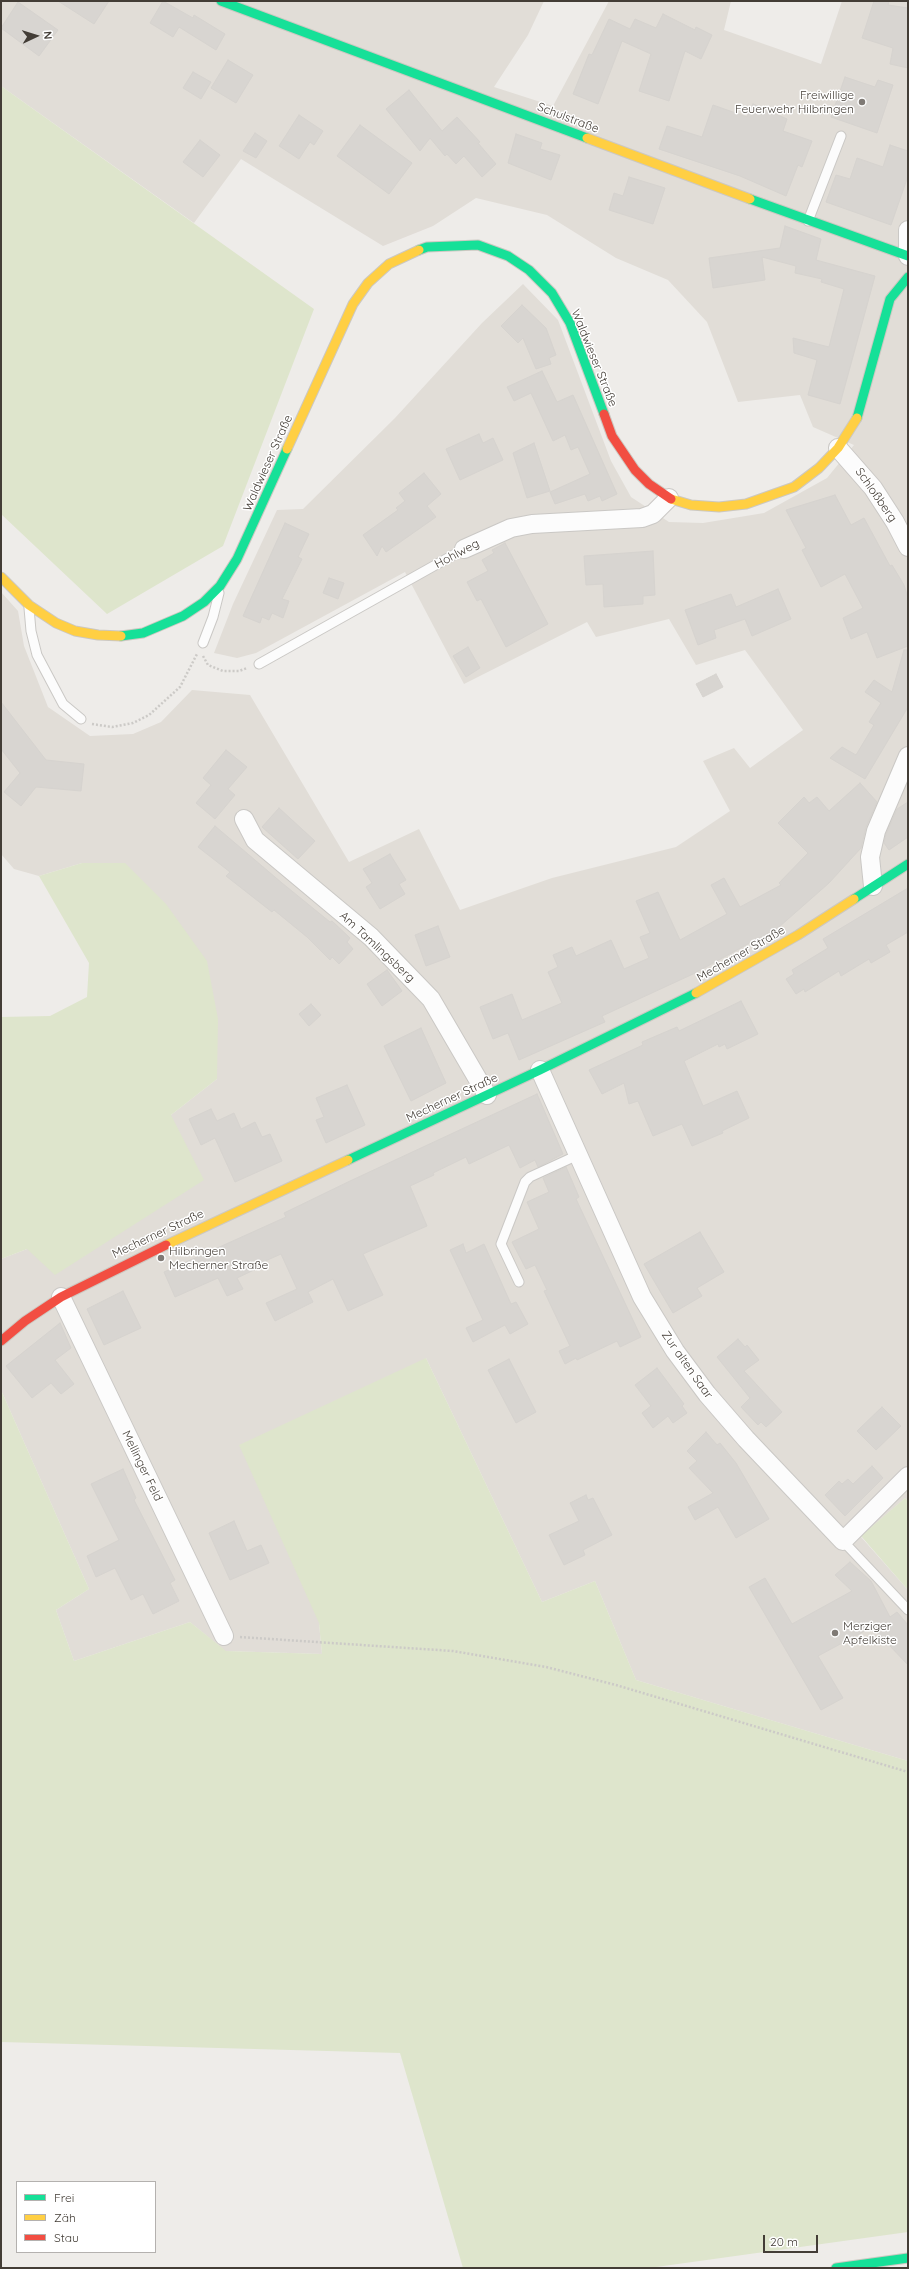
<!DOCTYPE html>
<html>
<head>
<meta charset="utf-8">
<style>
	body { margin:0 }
	#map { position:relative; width:909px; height:2269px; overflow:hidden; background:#eeece9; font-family:Quicksand,sans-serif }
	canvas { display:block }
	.frame { position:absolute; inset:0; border:2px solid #433d36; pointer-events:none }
	.legend { position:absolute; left:16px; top:2181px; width:140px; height:72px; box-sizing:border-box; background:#fff; border:1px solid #b4b1af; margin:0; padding:5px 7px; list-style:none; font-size:12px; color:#433d36 }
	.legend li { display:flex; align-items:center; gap:8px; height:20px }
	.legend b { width:20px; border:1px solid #b4b1af }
	.north { position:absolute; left:16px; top:16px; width:40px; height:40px; -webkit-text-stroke:3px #fff; paint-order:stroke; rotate:86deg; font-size:11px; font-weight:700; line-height:16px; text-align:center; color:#433d36 }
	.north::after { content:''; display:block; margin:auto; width:14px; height:18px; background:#433d36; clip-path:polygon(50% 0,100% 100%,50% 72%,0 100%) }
	.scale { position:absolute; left:763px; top:2235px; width:55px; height:18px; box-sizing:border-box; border:2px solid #433d36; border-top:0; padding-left:5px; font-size:12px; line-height:14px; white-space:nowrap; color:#433d36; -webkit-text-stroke:3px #fff; paint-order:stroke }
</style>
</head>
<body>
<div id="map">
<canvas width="909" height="2269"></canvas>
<div class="frame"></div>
<ul class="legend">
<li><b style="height:5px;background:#16e098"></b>Frei</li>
<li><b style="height:5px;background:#ffcf43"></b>Zäh</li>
<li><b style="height:5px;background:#f24e42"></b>Stau</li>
</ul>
<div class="north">N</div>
<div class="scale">20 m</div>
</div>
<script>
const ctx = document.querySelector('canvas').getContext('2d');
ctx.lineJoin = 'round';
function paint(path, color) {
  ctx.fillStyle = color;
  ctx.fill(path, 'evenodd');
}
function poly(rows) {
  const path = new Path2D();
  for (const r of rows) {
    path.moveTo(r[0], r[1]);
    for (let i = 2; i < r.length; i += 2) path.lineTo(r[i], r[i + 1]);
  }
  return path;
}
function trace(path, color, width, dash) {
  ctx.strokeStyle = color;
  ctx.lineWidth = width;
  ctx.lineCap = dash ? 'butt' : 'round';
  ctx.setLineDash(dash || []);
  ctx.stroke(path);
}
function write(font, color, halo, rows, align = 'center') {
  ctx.font = font + ' Quicksand,sans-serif';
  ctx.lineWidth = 3;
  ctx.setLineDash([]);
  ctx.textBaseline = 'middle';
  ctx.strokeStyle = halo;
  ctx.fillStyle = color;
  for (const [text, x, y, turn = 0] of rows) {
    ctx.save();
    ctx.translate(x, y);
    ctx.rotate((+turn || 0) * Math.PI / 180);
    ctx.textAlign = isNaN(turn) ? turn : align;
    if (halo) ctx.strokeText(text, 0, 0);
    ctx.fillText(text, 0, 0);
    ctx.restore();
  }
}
paint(poly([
	[1,1,544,1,528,35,494,87,553,106,609,1,731,1,724,30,821,64,842,1,908,1,908,1501,905,1498,861,1537,908,1590,908,1761,636,1680,595,1581,542,1602,426,1358,319,1623,322,1654,225,1651,190,1622,74,1661,56,1610,89,1589,1,1390,1,1259,27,1249,171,1115,217,1079,82,863,39,876,14,869,1,854,1,592,18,611,24,646,48,707,90,736,133,734,161,722,192,690,250,695,349,862,419,829,460,910,552,878,676,847,730,811,703,761,734,748,750,768,803,730,745,650,696,665,669,619,596,637,587,622,464,684,405,572,256,653,237,658,214,653,233,604,277,510,303,509,395,418,482,323,523,284,558,320,611,461,631,497,669,522,703,523,764,513,827,478,854,445,813,427,800,395,738,402,707,322,668,280,616,258,547,215,476,198,433,226,383,246,241,159,194,223,1,86]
]), '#e1ddd7');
paint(poly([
	[1,86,314,309,223,546,107,614,1,514],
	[82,863,125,863,166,904,207,961,218,1019,217,1079,171,1115,204,1180,55,1275,27,1249,1,1259,1,1017,50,1016,87,997,89,963,39,876],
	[426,1358,542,1602,595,1581,636,1680,908,1761,908,2232,649,2268,463,2268,400,2053,1,2042,1,1390,89,1589,56,1610,74,1661,190,1622,226,1651,322,1654,319,1623,239,1445],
	[905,1498,908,1501,908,1590,861,1536]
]), '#dee5cc');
const building = poly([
	[58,1,109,1,94,24,58,1],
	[163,1,193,18,194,15,225,34,216,50,179,27,173,37,150,23,163,1],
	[874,1,889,1,888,5,908,8,908,68,890,64,893,48,862,38,874,1],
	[18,2,58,30,39,56,1,28,18,2],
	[663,14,695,30,696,27,712,35,701,59,685,51,669,101,639,91,651,54,622,41,598,104,573,94,589,54,592,55,609,19,630,29,635,19,656,28,663,14],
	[228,60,253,75,236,103,211,88,228,60],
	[193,72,211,82,201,99,183,88,193,72],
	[845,77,875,87,878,80,893,85,877,133,831,117,845,77],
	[409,90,442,131,457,117,480,142,478,143,496,164,482,177,464,156,456,164,447,154,445,156,430,138,420,151,386,109,409,90],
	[753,104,787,119,783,131,812,141,802,167,798,165,786,196,740,176,659,149,667,126,702,137,713,105,747,117,753,104],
	[299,115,323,131,314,145,310,142,299,159,279,146,299,115],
	[360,125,412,163,389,194,337,156,360,125],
	[255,133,267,141,256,158,243,151,255,133],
	[516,134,542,143,540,149,560,155,551,180,508,163,516,134],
	[200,140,220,155,203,177,183,162,200,140],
	[890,145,908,151,908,176,891,225,826,202,836,175,850,179,857,158,883,167,890,145],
	[629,177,665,188,653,224,609,210,614,193,623,196,629,177],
	[785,226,821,239,816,260,875,276,840,404,808,395,817,360,794,353,793,338,829,347,844,289,821,282,822,279,795,273,796,266,762,257,765,280,713,288,709,258,780,248,785,226],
	[522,305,546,328,556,355,549,358,551,364,536,369,523,338,518,343,501,326,522,305],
	[542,371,557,402,573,395,617,494,602,501,600,496,588,501,585,494,555,504,550,492,590,474,578,447,571,450,565,435,553,441,531,393,514,401,507,387,542,371],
	[479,434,483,443,493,438,503,460,460,480,446,449,479,434],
	[534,443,550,491,527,498,513,453,534,443],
	[424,473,441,494,427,506,436,517,386,552,382,546,377,556,363,535,398,510,396,508,405,501,399,493,424,473],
	[835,495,851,525,864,518,890,566,892,565,904,585,908,598,908,646,877,658,867,632,851,639,843,618,863,608,845,574,821,587,802,550,806,548,786,510,835,495],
	[285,523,309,534,298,557,302,559,282,599,289,601,283,618,272,613,269,620,262,617,260,623,243,616,285,523],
	[505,543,548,624,506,647,481,599,477,601,467,582,488,571,482,560,494,553,492,550,505,543],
	[653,551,655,595,643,596,643,604,604,607,603,584,586,585,584,556,653,551],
	[329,578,344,583,338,599,323,593,329,578],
	[778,589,791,619,752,636,745,619,714,630,716,638,698,645,685,610,731,594,736,607,778,589],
	[468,647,480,668,466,677,453,656,468,647],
	[904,650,908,650,908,707,865,779,830,758,842,747,856,755,874,725,869,722,881,703,865,692,874,680,892,692,904,650],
	[716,674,723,687,703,697,696,684,716,674],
	[1,702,46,760,84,764,81,791,36,787,21,806,4,792,20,773,1,749,1,702],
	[226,750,247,767,228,789,235,795,215,819,196,803,211,785,203,778,226,750],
	[860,783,877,802,866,827,861,848,829,883,779,927,693,974,602,1016,605,1022,519,1060,508,1033,493,1039,480,1007,512,994,522,1020,562,1003,548,972,558,967,553,955,572,947,576,956,611,940,624,969,649,958,640,937,650,933,636,901,658,892,680,940,727,914,711,885,724,878,740,907,781,885,779,883,808,853,778,823,804,797,809,803,817,797,829,811,860,783],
	[908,802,908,837,889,850,884,843,886,834,897,809,908,802],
	[279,808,315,841,298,859,262,827,279,808],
	[215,826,282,883,330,922,332,921,350,938,347,942,353,949,339,964,332,957,330,960,307,937,274,910,272,912,226,876,230,872,198,847,215,826],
	[390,854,406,880,399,884,405,894,380,909,366,887,372,883,363,869,390,854],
	[908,888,908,932,886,945,890,952,871,963,869,959,841,976,839,971,805,992,804,989,796,994,786,979,794,974,792,970,828,948,823,939,908,888],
	[438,926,450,957,426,966,415,935,438,926],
	[387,970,402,991,382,1006,367,984,387,970],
	[741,1001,758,1034,727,1049,725,1044,719,1047,718,1044,684,1061,703,1106,737,1091,749,1118,722,1131,723,1133,692,1146,682,1124,653,1136,638,1101,629,1104,624,1083,602,1094,589,1070,643,1045,642,1042,677,1027,679,1031,741,1001],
	[311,1004,321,1015,309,1026,299,1014,311,1004],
	[421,1028,446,1083,411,1101,384,1046,421,1028],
	[347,1085,365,1125,326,1143,316,1120,324,1117,316,1098,347,1085],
	[537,1094,563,1154,538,1167,535,1160,520,1168,509,1145,469,1164,466,1157,433,1173,434,1175,410,1186,427,1226,363,1254,383,1295,348,1311,333,1279,308,1292,313,1302,275,1321,266,1303,297,1289,281,1254,254,1266,256,1269,237,1278,243,1289,227,1296,218,1278,175,1297,164,1272,286,1217,284,1213,350,1181,537,1094],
	[211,1109,217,1121,234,1113,241,1129,255,1122,262,1137,270,1134,282,1161,235,1182,215,1138,201,1145,189,1119,211,1109],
	[566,1167,579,1197,576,1199,641,1337,620,1347,617,1341,577,1360,576,1358,565,1364,559,1351,570,1346,544,1291,547,1290,535,1265,526,1269,512,1242,539,1229,527,1202,549,1192,543,1178,566,1167],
	[700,1232,724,1272,697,1288,702,1296,673,1313,644,1264,700,1232],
	[463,1244,466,1253,484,1244,511,1304,516,1302,528,1324,510,1334,505,1325,473,1342,466,1328,483,1320,450,1250,463,1244],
	[123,1291,141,1328,104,1345,87,1309,123,1291],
	[60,1323,71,1348,55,1360,74,1384,61,1394,51,1383,32,1398,6,1366,60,1323],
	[738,1339,745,1347,747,1345,759,1360,744,1371,782,1412,766,1427,761,1422,758,1425,741,1407,750,1398,717,1357,738,1339],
	[509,1359,536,1412,516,1423,488,1370,509,1359],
	[657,1368,684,1404,682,1406,687,1413,673,1423,668,1416,653,1428,642,1413,651,1406,635,1385,657,1368],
	[882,1407,901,1426,876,1450,857,1431,882,1407],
	[706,1432,717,1445,720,1443,736,1463,769,1519,736,1538,718,1507,695,1520,688,1507,713,1493,689,1468,697,1461,687,1451,706,1432],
	[872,1466,883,1478,845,1516,825,1495,839,1481,842,1484,848,1479,853,1484,872,1466],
	[123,1469,136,1498,134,1500,175,1580,170,1583,179,1601,153,1614,143,1594,131,1600,115,1568,96,1577,87,1556,119,1540,91,1484,123,1469],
	[586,1495,588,1500,593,1498,612,1535,583,1550,585,1555,564,1565,549,1535,579,1521,570,1503,586,1495],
	[234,1521,247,1551,261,1545,269,1563,230,1580,209,1533,234,1521],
	[850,1562,871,1581,890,1617,897,1612,908,1625,908,1665,872,1627,818,1656,843,1698,821,1710,749,1587,765,1578,792,1624,852,1591,835,1575,850,1562]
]);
paint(building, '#d8d5d1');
trace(building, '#d6d3cf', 1);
const lane = poly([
	[808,221,841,136],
	[29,608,31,631,37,655,63,704,81,719],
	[203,643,213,617,219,593],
	[259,664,464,549],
	[519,1282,501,1244,525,1182,530,1177,578,1155],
	[843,1541,908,1610]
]);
const street = poly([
	[908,256,908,230],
	[838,448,873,488,895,522,908,547],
	[464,549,511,528,532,524,642,518,653,514,669,498],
	[244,819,255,840,371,937,431,999,487,1095],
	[873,886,870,857,876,831,908,756],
	[540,1070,642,1297,675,1351,707,1394,746,1439,843,1541,908,1476],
	[61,1297,224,1636]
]);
const fast = poly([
	[221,1,587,138],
	[750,199,908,256],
	[419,250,427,247,478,245,508,256,529,270,552,293,570,323,604,414],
	[857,418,890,299,908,277],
	[121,636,143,633,183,616,204,602,220,586,237,559,287,449],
	[854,899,908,864],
	[348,1160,540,1070,696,993],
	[836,2268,908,2258]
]);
const slow = poly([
	[587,138,750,199],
	[287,449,353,304,368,283,389,264,419,250],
	[671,499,691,505,719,507,746,504,794,487,819,468,838,448,857,418],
	[1,577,29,605,56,623,75,631,98,635,121,636],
	[696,993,798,935,854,899],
	[166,1245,348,1160]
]);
const jam = poly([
	[604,414,612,436,635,470,649,484,671,499],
	[1,1341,25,1321,61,1297,166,1245]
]);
trace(lane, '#cac8c5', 11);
trace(street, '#cac8c5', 20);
trace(fast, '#ccc8c1', 11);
trace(slow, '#ccc8c1', 11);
trace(jam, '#ccc8c1', 11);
trace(poly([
	[203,656,208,665,223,671,239,671,247,668],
	[92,724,112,727,133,723,149,715,180,687,197,654],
	[240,1637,453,1651,546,1667,616,1685,908,1772]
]), '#cccac7', 2.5, [2, 2]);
trace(lane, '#fcfcfc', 9);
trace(street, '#fcfcfc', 18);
trace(fast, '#16e098', 9);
trace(slow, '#ffcf43', 9);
trace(jam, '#f24e42', 9);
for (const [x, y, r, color] of [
	[862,102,4,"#7f7a75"],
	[161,1258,4,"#7f7a75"],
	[835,1633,4,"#7f7a75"]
]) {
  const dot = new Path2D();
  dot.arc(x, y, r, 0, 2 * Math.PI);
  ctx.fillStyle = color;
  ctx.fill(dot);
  trace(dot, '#fff', 1.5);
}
write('12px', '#433d36', '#fff', [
	["Freiwillige",854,95,"right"],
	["Feuerwehr Hilbringen",854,109,"right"],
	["Hilbringen",169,1251],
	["Mecherner Straße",169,1265],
	["Merziger",843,1626],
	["Apfelkiste",843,1640]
], 'left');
write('12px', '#433d36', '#fff', [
	["Schulstraße",568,118,21],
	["Waldwieser Straße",594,358,68],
	["Waldwieser Straße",268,463,-66],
	["Schloßberg",876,495,55],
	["Hohlweg",457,554,-28],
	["Am Tamlingsberg",377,947,43],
	["Mecherner Straße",741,954,-30],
	["Mecherner Straße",452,1098,-25],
	["Mecherner Straße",158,1234,-25],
	["Zur alten Saar",687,1365,55],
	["Mellinger Feld",142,1466,64]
]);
</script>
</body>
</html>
